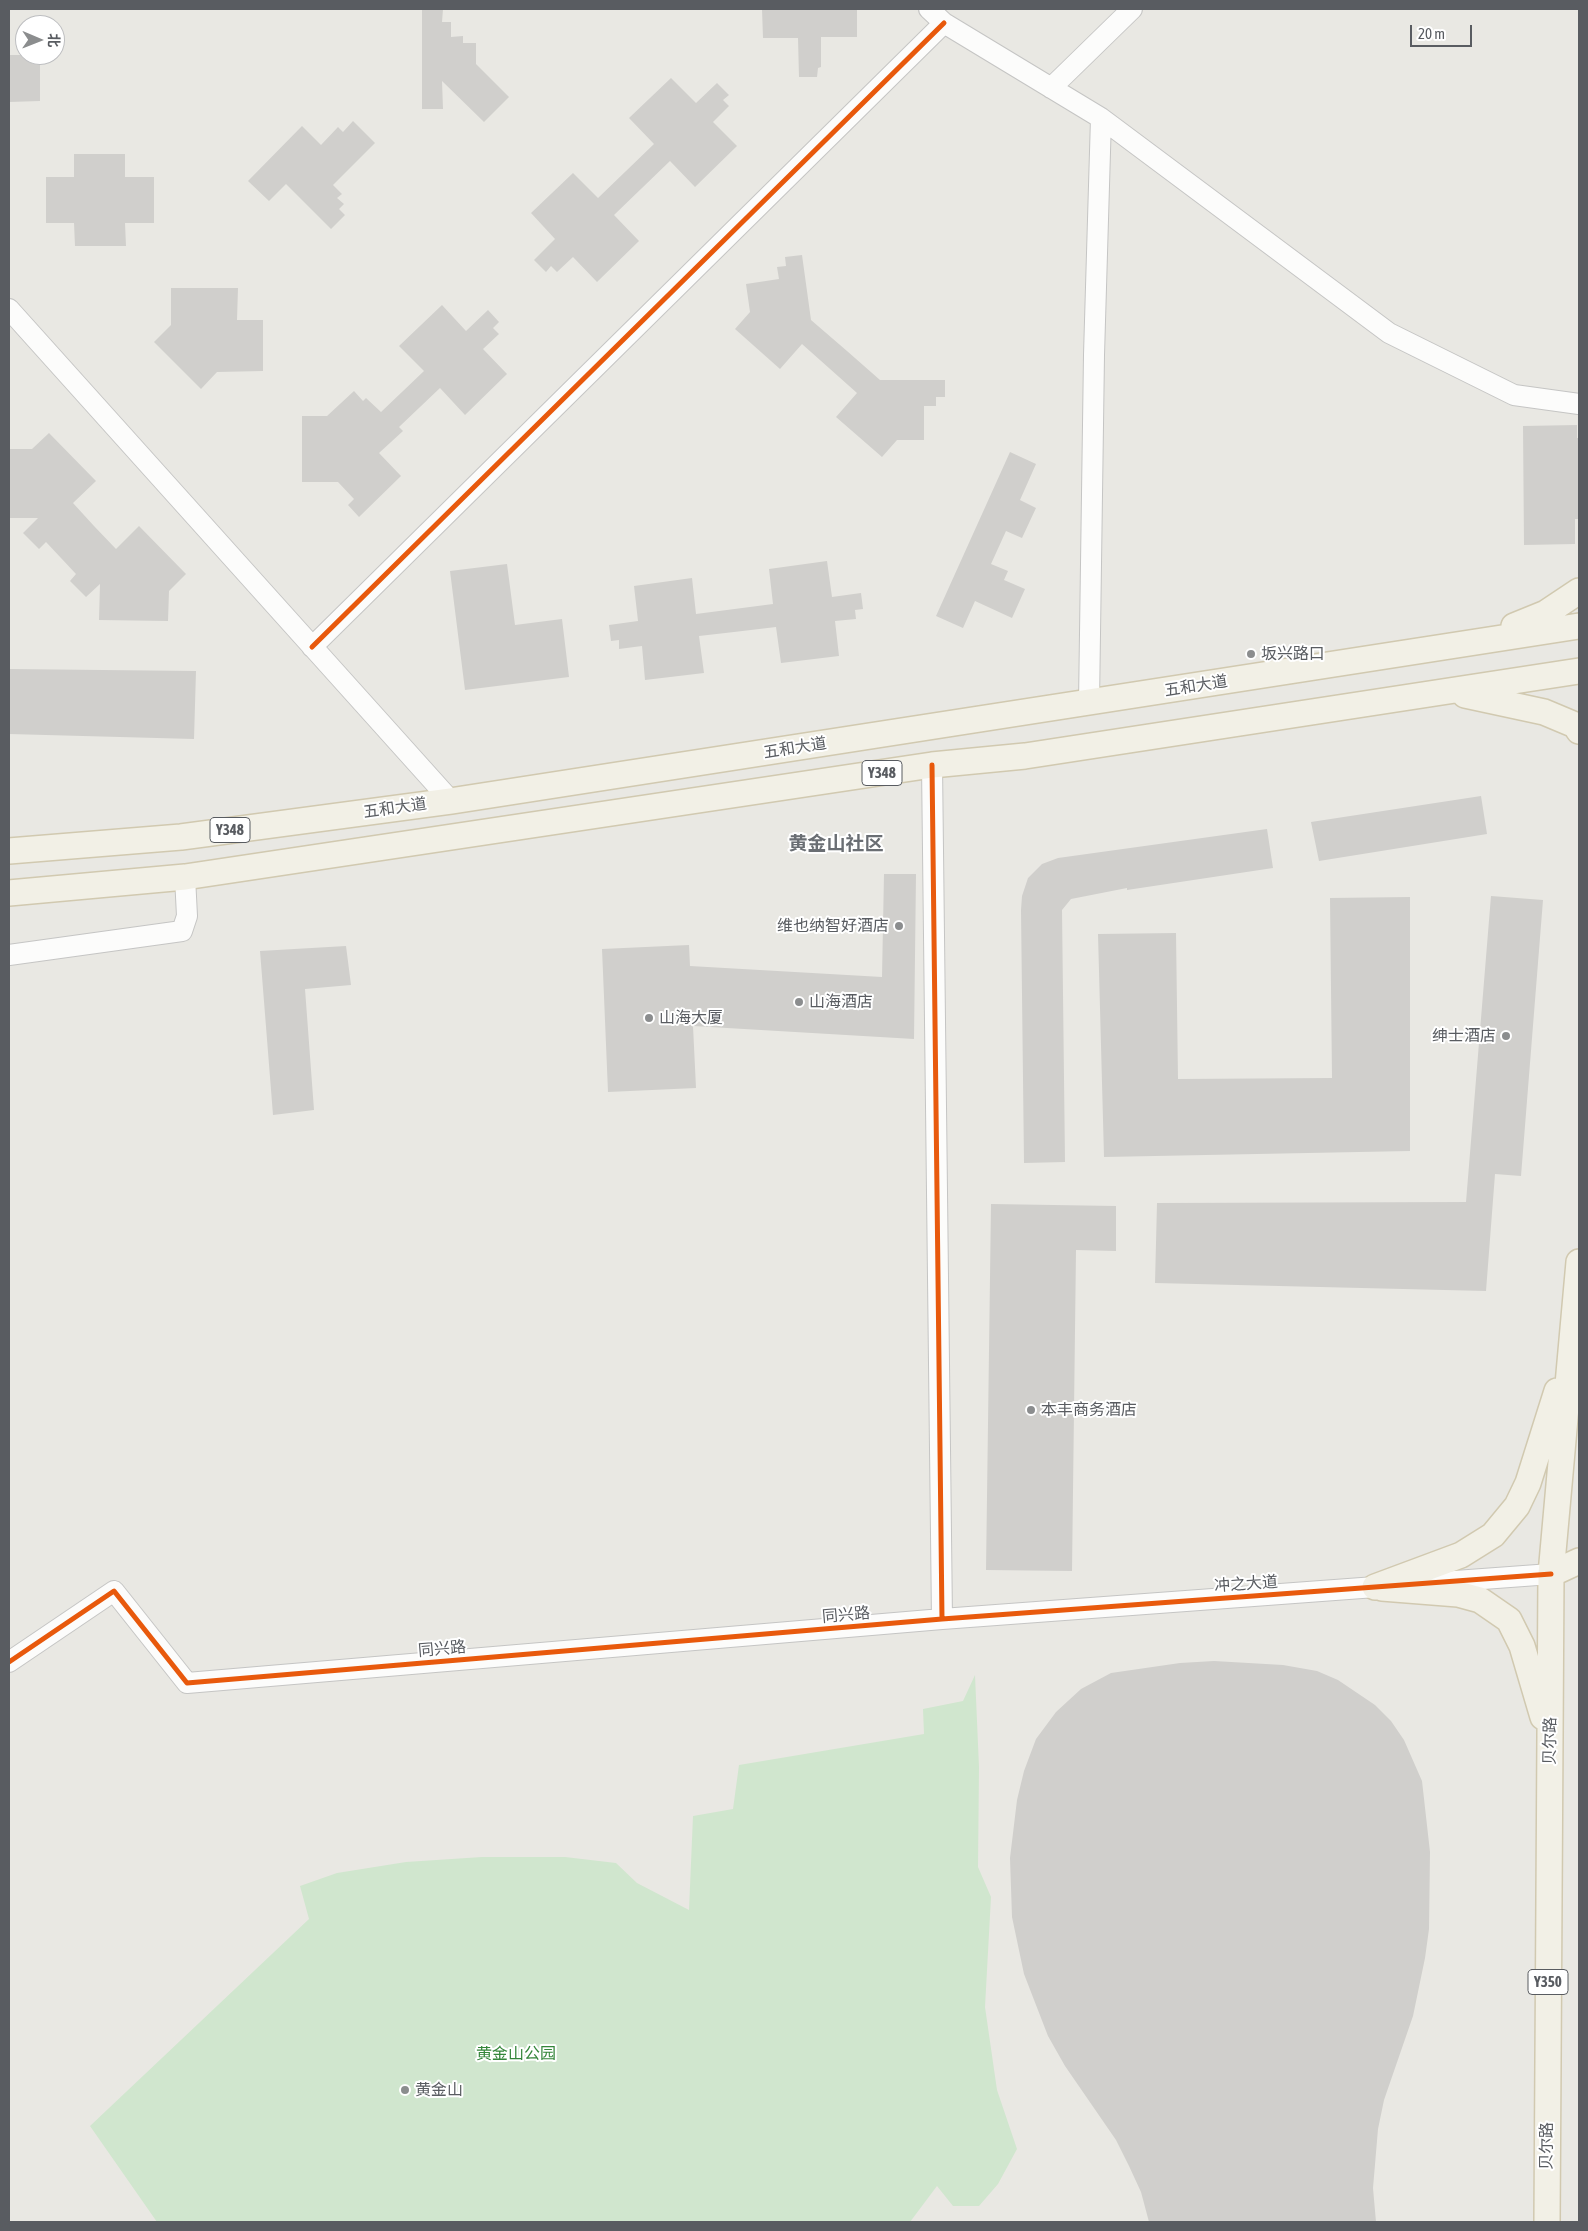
<!DOCTYPE html>
<html>
<head>
<meta charset="utf-8">
<style>
	body { margin:0 }
	#map { position:relative; width:1588px; height:2231px; overflow:hidden; background:#e9e8e3; font-family:"Asap Condensed","Noto Sans SC",sans-serif }
	canvas { display:block }
	.frame { position:absolute; inset:0; border:10px solid #595c61; pointer-events:none }
	.north { position:absolute; left:15px; top:15px; width:50px; height:50px; box-sizing:border-box; background:#fff; border:1px solid #bdbec0; border-radius:50%; rotate:91deg; font-size:14px; font-weight:700; line-height:20px; text-align:center; color:#595c61 }
	.north::after { content:''; display:block; margin:auto; width:18px; height:22px; background:#8b8d8e; clip-path:polygon(50% 0,100% 100%,50% 72%,0 100%) }
	.scale { position:absolute; left:1410px; top:25px; width:62px; height:22px; box-sizing:border-box; border:2px solid #595c61; border-top:0; padding-left:6px; font-size:15px; line-height:18px; white-space:nowrap; color:#595c61; -webkit-text-stroke:4px #fff; paint-order:stroke }
</style>
</head>
<body>
<div id="map">
<canvas width="1588" height="2231"></canvas>
<div class="frame"></div>
<div class="north">北</div>
<div class="scale">20 m</div>
</div>
<script>
const ctx = document.querySelector('canvas').getContext('2d');
ctx.lineJoin = 'round';
function paint(path, color) {
  ctx.fillStyle = color;
  ctx.fill(path, 'evenodd');
}
function poly(rows) {
  const path = new Path2D();
  for (const r of rows) {
    path.moveTo(r[0], r[1]);
    for (let i = 2; i < r.length; i += 2) path.lineTo(r[i], r[i + 1]);
  }
  return path;
}
function trace(path, color, width, dash) {
  ctx.strokeStyle = color;
  ctx.lineWidth = width;
  ctx.lineCap = dash ? 'butt' : 'round';
  ctx.setLineDash(dash || []);
  ctx.stroke(path);
}
function write(font, color, halo, rows, align = 'center') {
  ctx.font = font + ' "Asap Condensed","Noto Sans SC",sans-serif';
  ctx.lineWidth = 4;
  ctx.setLineDash([]);
  ctx.textBaseline = 'middle';
  ctx.strokeStyle = halo;
  ctx.fillStyle = color;
  for (const [text, x, y, turn = 0] of rows) {
    ctx.save();
    ctx.translate(x, y);
    ctx.rotate((+turn || 0) * Math.PI / 180);
    ctx.textAlign = isNaN(turn) ? turn : align;
    if (halo) ctx.strokeText(text, 0, 0);
    ctx.fillText(text, 0, 0);
    ctx.restore();
  }
}
paint(poly([
	[975,1675,979,1767,978,1867,991,1897,985,2007,997,2090,1017,2149,998,2184,979,2206,953,2206,937,2186,910,2222,157,2222,90,2126,309,1919,300,1886,337,1873,406,1862,482,1857,565,1857,616,1863,637,1883,689,1910,693,1816,733,1809,739,1765,924,1734,923,1709,963,1701]
]), '#d0e6ce');
paint(poly([
	[422,9,443,9,442,22,451,22,451,37,463,36,463,43,476,43,476,64,509,97,484,122,442,81,443,109,422,109],
	[762,9,857,9,857,37,821,37,821,67,818,68,817,77,799,77,798,38,763,38],
	[9,55,40,55,40,101,9,102],
	[671,78,696,103,717,83,729,95,723,100,729,106,713,122,737,146,695,187,670,161,614,215,639,241,597,282,573,257,557,272,551,266,546,272,534,260,555,239,531,213,573,173,598,198,654,144,629,118],
	[353,121,375,143,333,185,342,194,337,198,344,204,339,209,345,215,331,229,286,184,269,201,248,181,302,126,321,145,338,127,343,132],
	[74,154,125,154,125,177,154,177,154,223,125,223,126,246,75,246,74,223,46,223,46,177,74,177],
	[802,255,811,320,847,351,880,380,945,380,945,397,936,397,936,406,924,406,924,440,897,440,882,457,836,417,857,393,802,344,780,369,735,329,750,312,746,284,779,279,777,267,786,266,785,257],
	[171,288,238,288,237,320,263,320,263,371,217,372,201,389,154,342,171,325],
	[442,305,466,331,488,310,499,322,493,328,499,334,483,349,507,374,465,415,440,388,399,427,403,431,379,453,401,476,359,517,348,505,354,499,338,482,302,482,302,416,327,416,354,391,363,401,366,398,381,412,424,371,399,346],
	[1577,425,1577,438,1579,438,1579,519,1575,519,1575,544,1524,545,1523,426],
	[49,433,96,481,73,503,94,526,116,549,139,526,186,574,169,591,168,621,99,620,100,584,86,597,70,581,76,574,46,542,39,549,23,533,38,518,9,518,9,449,32,449],
	[1010,452,1036,464,1020,500,1036,508,1022,538,1006,531,991,564,1008,571,1004,580,1025,589,1012,618,975,601,963,628,936,616],
	[827,561,832,597,861,593,863,609,855,610,856,619,835,621,839,656,781,663,776,627,734,632,699,636,704,673,645,680,642,646,619,649,619,640,611,641,609,625,638,621,634,586,692,578,696,614,773,604,769,569],
	[507,564,515,625,562,619,569,677,465,690,450,571],
	[9,669,196,671,194,739,9,734],
	[1481,796,1487,834,1319,861,1311,822],
	[1267,829,1273,868,1127,890,1127,888,1071,899,1062,910,1065,1162,1024,1163,1021,910,1022,896,1028,878,1042,864,1058,858],
	[884,874,916,874,914,1039,693,1026,696,1088,608,1092,602,949,689,945,690,966,882,977],
	[1491,896,1543,900,1521,1176,1495,1174,1486,1291,1155,1283,1157,1203,1466,1202],
	[1410,897,1410,1151,1104,1157,1098,934,1176,933,1178,1079,1332,1078,1330,898],
	[346,946,351,985,305,989,314,1110,273,1115,260,951],
	[991,1204,1116,1206,1116,1251,1076,1250,1072,1571,986,1570],
	[1214,1661,1283,1665,1317,1671,1338,1680,1375,1705,1391,1721,1404,1740,1422,1781,1430,1852,1429,1929,1425,1958,1413,2016,1384,2100,1378,2129,1373,2188,1376,2222,1149,2222,1141,2192,1129,2166,1116,2140,1065,2066,1048,2036,1024,1974,1012,1917,1010,1858,1017,1800,1024,1771,1036,1739,1056,1712,1081,1689,1111,1673,1180,1663]
]), '#d0cfcc');
const minor = poly([
	[929,9,944,23,1101,118,1389,333,1514,395,1579,404],
	[1051,88,1132,9],
	[9,309,451,801],
	[312,647,944,23],
	[1089,703,1094,355,1101,118],
	[932,765,942,1619],
	[9,955,182,931,187,916,185,877],
	[1428,1583,1551,1574],
	[9,1662,114,1591,187,1683,942,1619,1389,1586]
]);
const major = poly([
	[1514,626,1546,613,1579,591],
	[1465,695,1544,712,1575,725,1579,731],
	[9,851,181,837,451,801,1579,626],
	[9,893,185,877,932,765,1025,756,1579,671],
	[1551,1574,1579,1561],
	[1375,1587,1461,1555,1493,1535,1517,1506,1528,1483,1557,1391],
	[1382,1588,1458,1594,1480,1600,1509,1620,1522,1646,1543,1717],
	[1547,2222,1551,1574,1579,1262]
]);
trace(minor, '#c5c5c4', 22);
trace(major, '#d1c9b0', 28);
trace(minor, '#fcfcfb', 20);
trace(major, '#f2f0e6', 25);
trace(poly([
	[312,647,944,23],
	[932,765,942,1619],
	[9,1662,114,1591,187,1683,942,1619,1551,1574]
]), '#e8590c', 5);
for (const [x, y, r, color] of [
	[1251,654,5,"#8b8d8e"],
	[899,926,5,"#8b8d8e"],
	[799,1002,5,"#8b8d8e"],
	[649,1018,5,"#8b8d8e"],
	[1506,1036,5,"#8b8d8e"],
	[1031,1410,5,"#8b8d8e"],
	[405,2090,5,"#8b8d8e"]
]) {
  const dot = new Path2D();
  dot.arc(x, y, r, 0, 2 * Math.PI);
  ctx.fillStyle = color;
  ctx.fill(dot);
  trace(dot, '#fff', 2);
}
for (const [x, y, w] of [
	[882,773,40],
	[230,830,40],
	[1548,1982,40]
]) {
  const box = new Path2D();
  box.roundRect(x - w / 2, y - 12.5, w, 25, 4);
  ctx.fillStyle = '#fff';
  ctx.fill(box);
  trace(box, '#595c61', 1);
}
write('bold 15px', '#595c61', null, [
	["Y348",882,773],
	["Y348",230,830],
	["Y350",1548,1982]
]);
write('16px', '#595c61', '#fff', [
	["坂兴路口",1261,654],
	["维也纳智好酒店",889,926,"right"],
	["山海酒店",809,1002],
	["山海大厦",659,1018],
	["绅士酒店",1496,1036,"right"],
	["本丰商务酒店",1041,1410],
	["黄金山",415,2090]
], 'left');
write('16px', '#595c61', '#fff', [
	["五和大道",1196,686,-9],
	["五和大道",795,748,-9],
	["五和大道",395,808,-8],
	["冲之大道",1246,1584,-4],
	["同兴路",846,1615,-5],
	["同兴路",442,1649,-5],
	["贝尔路",1550,1741,-89],
	["贝尔路",1547,2146,-90]
]);
write('16px', '#34863a', '#fff', [
	["黄金山公园",516,2054]
]);
write('bold 19px', '#6a6e73', '#fff', [
	["黄金山社区",836,844]
]);
</script>
</body>
</html>
